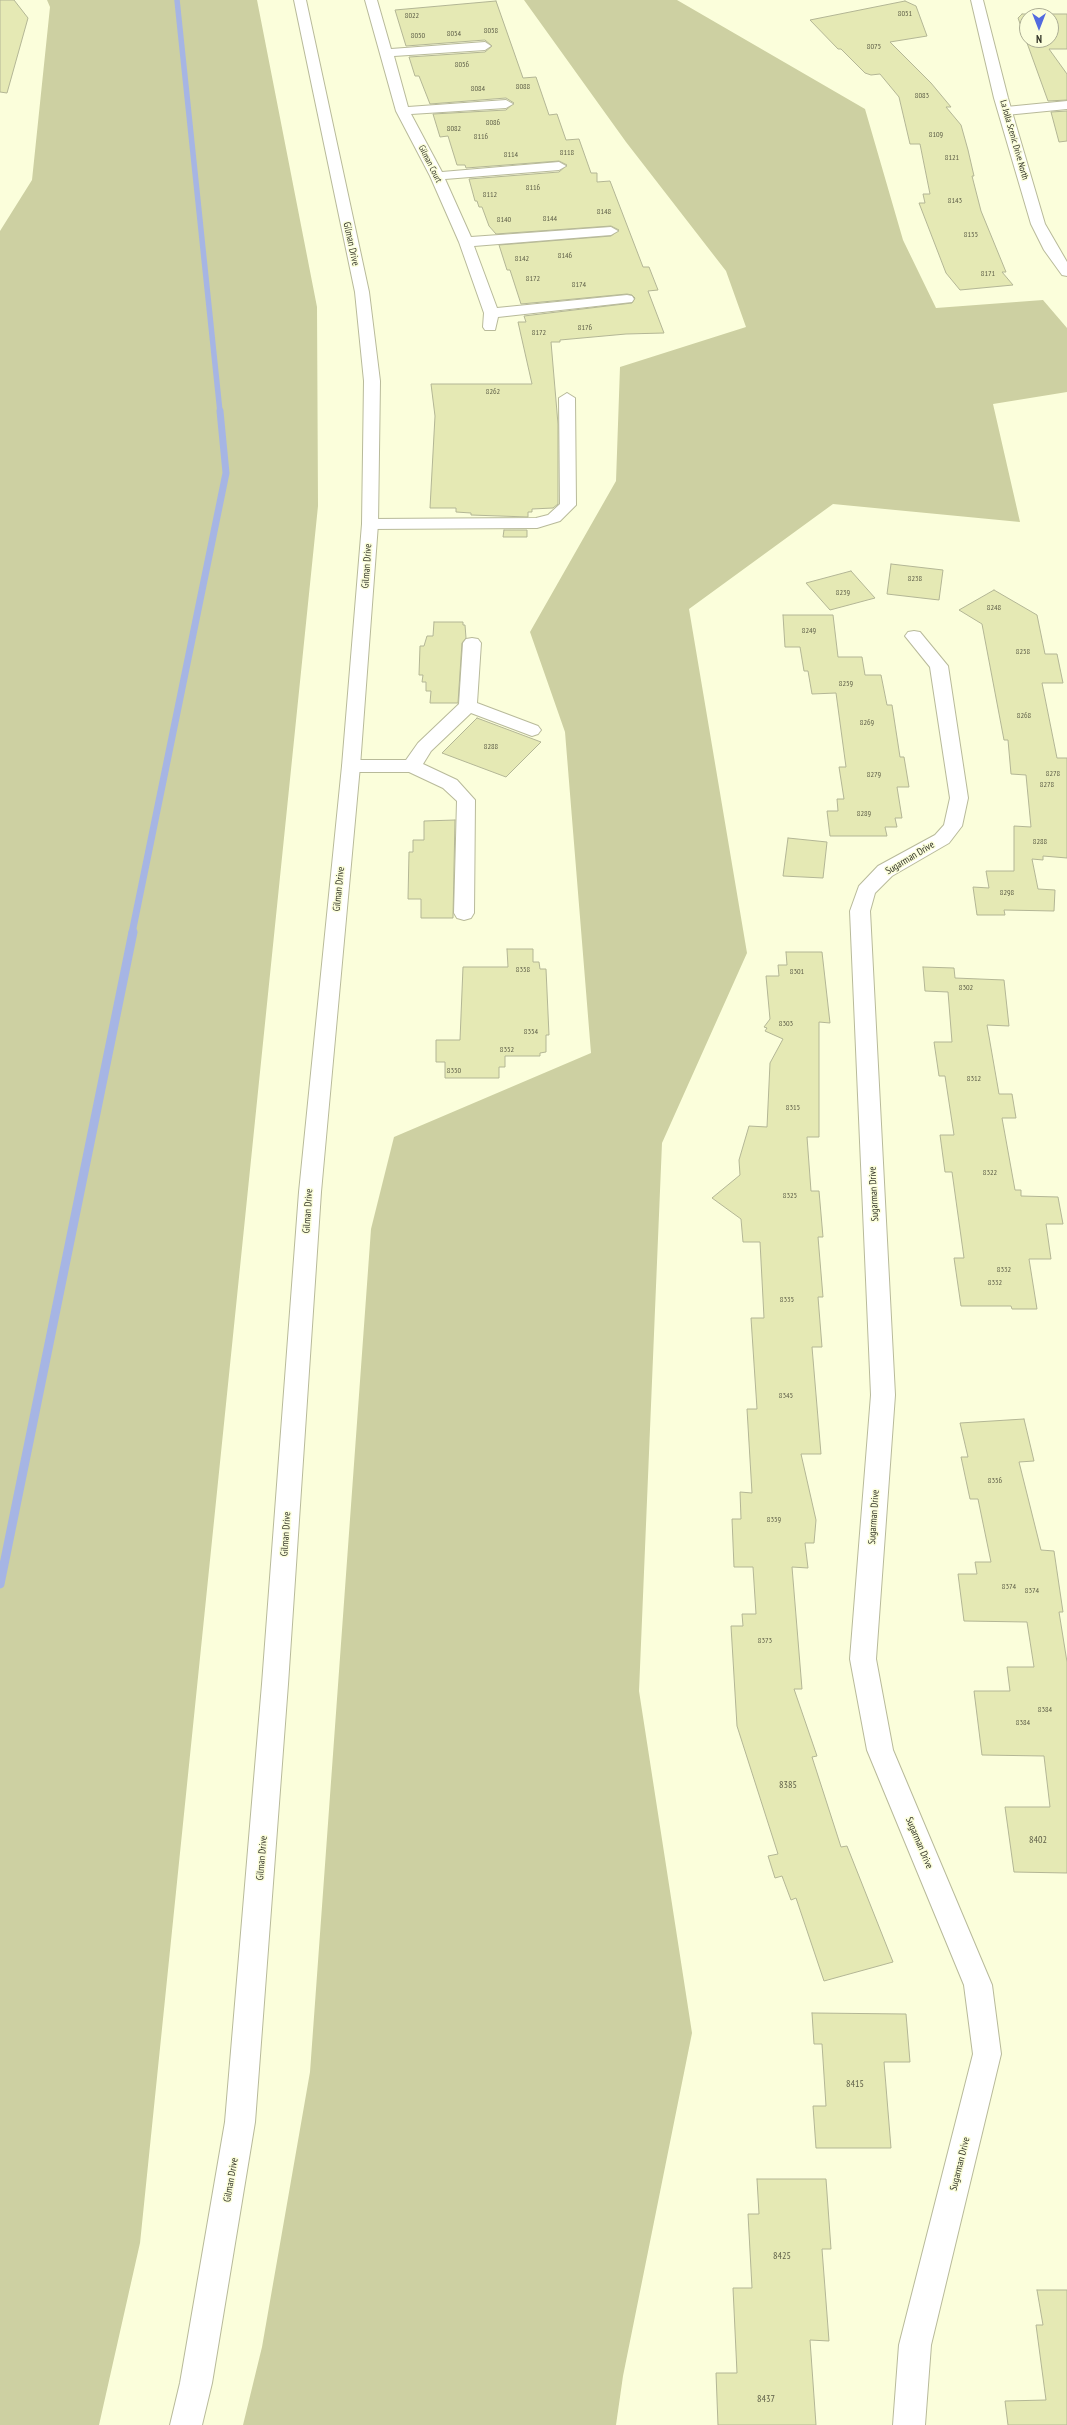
<!DOCTYPE html>
<html>
<head>
<meta charset="utf-8">
<style>
	body { margin:0 }
	#map { position:relative; width:1067px; height:2425px; overflow:hidden; background:#fbfedb; font-family:"PT Sans Narrow",sans-serif }
	canvas { display:block }
	.north { position:absolute; left:1019px; top:8px; width:40px; height:40px; box-sizing:border-box; background:#fbfedb; border:1px solid #abad93; border-radius:50%; rotate:180deg; font-size:11px; font-weight:700; line-height:16px; text-align:center; color:#333427 }
	.north::after { content:''; display:block; margin:auto; width:14px; height:18px; background:#526adf; clip-path:polygon(50% 0,100% 100%,50% 72%,0 100%) }
</style>
</head>
<body>
<div id="map">
<canvas width="1067" height="2425"></canvas>
<div class="north">N</div>
</div>
<script>
const ctx = document.querySelector('canvas').getContext('2d');
ctx.lineJoin = 'round';
function paint(path, color) {
  ctx.fillStyle = color;
  ctx.fill(path, 'evenodd');
}
function poly(rows) {
  const path = new Path2D();
  for (const r of rows) {
    path.moveTo(r[0], r[1]);
    for (let i = 2; i < r.length; i += 2) path.lineTo(r[i], r[i + 1]);
  }
  return path;
}
function trace(path, color, width, dash) {
  ctx.strokeStyle = color;
  ctx.lineWidth = width;
  ctx.lineCap = dash ? 'butt' : 'round';
  ctx.setLineDash(dash || []);
  ctx.stroke(path);
}
function write(font, color, halo, rows, align = 'center') {
  ctx.font = font + ' "PT Sans Narrow",sans-serif';
  ctx.lineWidth = 3;
  ctx.setLineDash([]);
  ctx.textBaseline = 'middle';
  ctx.strokeStyle = halo;
  ctx.fillStyle = color;
  for (const [text, x, y, turn = 0] of rows) {
    ctx.save();
    ctx.translate(x, y);
    ctx.rotate((+turn || 0) * Math.PI / 180);
    ctx.textAlign = isNaN(turn) ? turn : align;
    if (halo) ctx.strokeText(text, 0, 0);
    ctx.fillText(text, 0, 0);
    ctx.restore();
  }
}
paint(poly([
	[47,0,257,0,317,307,318,506,140,2243,99,2425,0,2425,0,231,32,180,50,7],
	[524,0,677,0,865,109,903,240,936,308,1043,300,1067,328,1067,392,993,404,1020,522,833,504,689,609,747,953,662,1143,639,1691,692,2033,623,2376,616,2425,243,2425,262,2347,310,2072,371,1229,394,1137,591,1053,565,732,530,632,616,481,620,367,746,327,726,271,626,142]
]), '#cdd0a2');
trace(poly([
	[177,0,220,412]
]), '#a6b5e4', 5.5);
trace(poly([
	[132,933,226,473,220,411]
]), '#a6b5e4', 7);
trace(poly([
	[0,1584,133,932]
]), '#a6b5e4', 9);
const building = poly([
	[0,0,14,0,28,18,7,93,0,92,0,0],
	[496,1,523,78,536,77,549,115,557,114,566,140,579,139,591,173,597,173,597,182,610,181,643,267,649,267,658,290,648,291,664,333,626,334,560,340,560,342,551,342,558,424,558,504,553,508,532,509,532,512,528,512,528,517,471,515,471,513,456,512,456,508,430,508,435,416,431,384,532,384,518,322,526,322,524,316,632,303,635,298,632,295,627,294,521,304,510,270,507,270,499,245,611,236,619,230,611,226,496,234,489,226,482,207,479,207,477,201,475,201,469,179,559,172,567,165,559,161,466,168,465,165,457,165,448,136,440,137,433,114,506,110,514,103,506,98,430,104,419,76,415,76,409,57,485,52,492,46,485,40,406,46,395,10,496,1],
	[905,1,916,6,927,36,890,42,931,83,951,107,946,107,961,125,968,150,974,176,972,176,981,211,1006,272,1002,272,1013,285,960,290,946,273,919,203,925,203,923,194,930,194,920,144,910,144,899,97,880,74,871,75,865,73,841,49,838,49,810,20,905,1],
	[1022,14,1067,14,1067,49,1049,49,1067,74,1067,100,1048,101,1018,18,1022,14],
	[1027,16,1051,16,1051,40,1027,40,1027,16],
	[1067,111,1067,141,1059,142,1051,112,1067,111],
	[504,530,527,530,527,537,503,537,504,530],
	[891,564,943,570,939,600,887,594,891,564],
	[851,571,875,598,830,610,806,583,851,571],
	[994,590,1037,615,1045,654,1057,654,1063,683,1042,683,1057,758,1067,758,1067,858,1043,856,1043,860,1032,859,1038,889,1055,890,1054,911,1004,910,1005,915,977,915,973,887,989,888,986,871,1014,871,1014,826,1031,827,1026,775,1011,774,1008,740,1004,740,982,624,959,610,994,590],
	[783,615,833,615,838,657,862,657,865,675,881,675,887,705,892,705,900,757,904,757,909,787,897,787,902,818,895,818,897,827,885,827,887,836,830,836,827,811,838,811,837,799,844,799,839,767,846,767,836,693,812,694,808,671,804,671,800,647,785,647,783,615],
	[434,622,463,622,463,625,465,625,466,638,462,643,458,703,430,703,431,691,426,691,426,682,422,682,423,675,419,675,420,646,424,646,427,636,433,636,434,622],
	[477,718,541,742,506,777,442,753,477,718],
	[455,820,453,918,421,918,421,899,408,899,409,852,413,852,413,840,424,840,424,821,455,820],
	[788,838,827,842,823,878,783,876,788,838],
	[507,949,533,949,533,962,539,962,540,969,546,969,549,1035,546,1035,546,1052,540,1053,540,1056,505,1056,505,1067,499,1067,499,1078,445,1078,445,1062,436,1062,436,1040,460,1040,463,967,508,967,507,949],
	[786,952,822,952,830,1023,819,1022,819,1137,807,1137,811,1191,819,1191,823,1237,818,1237,823,1297,818,1297,822,1347,812,1347,821,1454,801,1454,816,1520,814,1543,805,1543,808,1568,792,1567,802,1689,794,1689,817,1756,812,1757,841,1847,847,1846,893,1962,824,1981,796,1898,791,1900,782,1876,775,1878,768,1856,778,1854,737,1726,731,1626,743,1626,742,1614,756,1614,753,1567,734,1567,732,1519,741,1519,740,1492,752,1493,747,1409,757,1409,751,1318,764,1318,760,1242,743,1242,741,1219,712,1198,740,1175,739,1160,749,1126,767,1127,770,1063,783,1039,765,1031,767,1028,764,1027,770,1019,766,976,779,976,778,965,787,965,786,952],
	[923,967,954,968,955,978,1004,980,1009,1026,987,1025,999,1094,1012,1094,1016,1118,1002,1118,1015,1190,1021,1190,1021,1196,1058,1197,1063,1224,1046,1224,1051,1259,1029,1259,1037,1309,1012,1309,1011,1306,961,1306,954,1258,964,1258,952,1172,945,1172,940,1135,954,1135,945,1076,939,1076,934,1042,952,1042,948,992,925,991,923,967],
	[1024,1419,1034,1461,1019,1462,1041,1550,1054,1551,1063,1612,1059,1612,1067,1662,1067,1873,1014,1872,1005,1807,1050,1807,1044,1756,982,1755,974,1691,1010,1691,1007,1667,1034,1667,1027,1622,964,1621,958,1574,977,1574,975,1562,991,1562,978,1499,970,1499,961,1457,968,1457,960,1423,1024,1419],
	[812,2013,906,2014,910,2062,884,2062,891,2148,816,2148,813,2106,826,2106,822,2044,814,2044,812,2013],
	[757,2179,826,2179,831,2249,822,2249,829,2341,810,2340,816,2425,718,2425,716,2373,737,2373,733,2288,752,2288,748,2214,759,2214,757,2179],
	[1037,2290,1067,2290,1067,2425,1008,2425,1005,2401,1046,2400,1036,2325,1043,2325,1037,2290]
]);
paint(building, '#e5e9b4');
trace(building, '#b3b695', 1);
const minor = poly([
	[365,0,377,0,391,49,485,42,491,46,485,50,394,56,408,107,506,100,513,104,506,108,411,114,442,172,559,162,566,166,559,170,445,179,471,237,611,227,618,231,611,235,474,246,497,308,627,295,632,296,634,299,632,302,498,317,495,330,485,330,483,327,484,313,459,242,430,176,396,111,365,0],
	[1067,101,1067,109,1006,115,999,111,1006,107,1067,101],
	[567,393,575,398,576,505,560,521,537,528,370,529,364,528,362,524,364,520,370,519,536,518,548,515,560,504,559,398,567,393],
	[914,631,920,632,948,666,968,798,962,826,949,843,892,876,875,893,870,911,895,1395,876,1659,893,1750,992,1985,1001,2054,931,2345,925,2425,893,2425,899,2345,973,2054,964,1985,867,1750,850,1659,871,1395,850,911,859,886,878,866,935,835,944,825,950,798,930,667,905,636,908,632,914,631],
	[472,638,478,639,481,643,477,703,538,726,541,730,538,734,532,736,471,713,431,751,423,764,457,780,475,800,474,913,471,918,464,920,457,918,454,913,457,801,443,788,409,772,351,772,344,770,342,766,344,762,351,760,406,760,418,743,459,704,463,643,466,639,472,638]
]);
const major = poly([
	[294,0,306,0,369,292,380,381,378,524,360,766,321,1192,288,1684,255,2122,212,2383,202,2425,170,2425,180,2383,225,2122,262,1684,299,1192,342,766,362,524,364,381,355,292,294,0],
	[971,0,983,0,1008,98,1045,224,1067,262,1067,276,1062,275,1044,250,1031,224,994,98,971,0]
]);
trace(minor, '#b8ba9a', 2);
trace(major, '#b8ba9a', 2);
paint(minor, '#fff');
paint(major, '#fff');
write('8px', '#60614a', null, [
	["8051",905,14],
	["8022",412,16],
	["8058",491,31],
	["8054",454,34],
	["8050",418,36],
	["8075",874,47],
	["8056",462,65],
	["8088",523,87],
	["8084",478,89],
	["8083",922,96],
	["8086",493,123],
	["8082",454,129],
	["8109",936,135],
	["8116",481,137],
	["8118",567,153],
	["8114",511,155],
	["8121",952,158],
	["8116",533,188],
	["8112",490,195],
	["8143",955,201],
	["8148",604,212],
	["8144",550,219],
	["8140",504,220],
	["8155",971,235],
	["8146",565,256],
	["8142",522,259],
	["8171",988,274],
	["8172",533,279],
	["8174",579,285],
	["8176",585,328],
	["8172",539,333],
	["8262",493,392],
	["8238",915,579],
	["8239",843,593],
	["8248",994,608],
	["8249",809,631],
	["8258",1023,652],
	["8259",846,684],
	["8268",1024,716],
	["8269",867,723],
	["8288",491,747],
	["8278",1053,774],
	["8279",874,775],
	["8278",1047,785],
	["8289",864,814],
	["8288",1040,842],
	["8298",1007,893],
	["8358",523,970],
	["8301",797,972],
	["8302",966,988],
	["8303",786,1024],
	["8354",531,1032],
	["8352",507,1050],
	["8350",454,1071],
	["8312",974,1079],
	["8315",793,1108],
	["8322",990,1173],
	["8325",790,1196],
	["8332",1004,1270],
	["8332",995,1283],
	["8335",787,1300],
	["8345",786,1396],
	["8356",995,1481],
	["8359",774,1520],
	["8374",1009,1587],
	["8374",1032,1591],
	["8373",765,1641],
	["8384",1045,1710],
	["8384",1023,1723]
]);
write('9px', '#333427', '#fbfedb', [
	["La Jolla Scenic Drive North",1014,140,74],
	["Gilman Court",430,164,63]
]);
write('10px', '#333427', '#fbfedb', [
	["Gilman Drive",351,244,78],
	["Gilman Drive",367,566,-86],
	["Sugarman Drive",910,858,-31],
	["Gilman Drive",339,889,-84],
	["Sugarman Drive",874,1194,-93],
	["Gilman Drive",308,1211,-86],
	["Sugarman Drive",874,1517,-86],
	["Gilman Drive",286,1534,-86],
	["Sugarman Drive",919,1843,67],
	["Gilman Drive",262,1858,-85],
	["Sugarman Drive",960,2164,-76],
	["Gilman Drive",231,2180,-80]
]);
write('10px', '#60614a', null, [
	["8385",788,1785],
	["8402",1038,1840],
	["8415",855,2084],
	["8425",782,2256],
	["8437",766,2399]
]);
</script>
</body>
</html>
